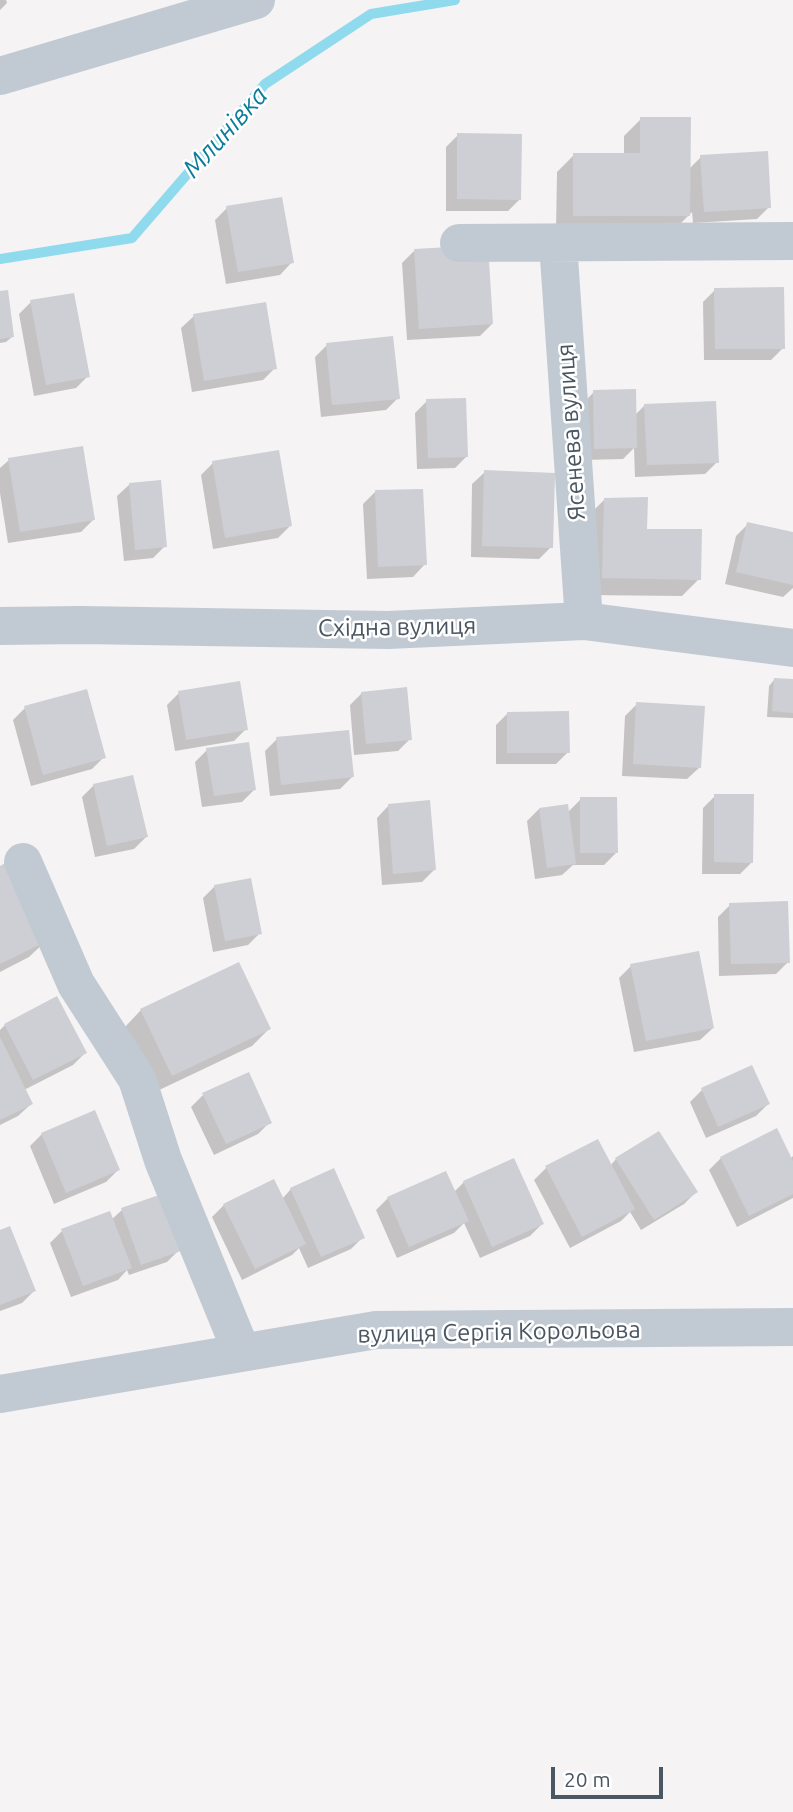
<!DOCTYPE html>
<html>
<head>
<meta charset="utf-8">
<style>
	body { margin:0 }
	#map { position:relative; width:793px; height:1812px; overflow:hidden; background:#f5f3f3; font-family:Ubuntu,sans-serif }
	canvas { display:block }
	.scale { position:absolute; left:551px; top:1767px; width:112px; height:32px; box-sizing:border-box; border:4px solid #4a5661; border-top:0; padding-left:9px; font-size:21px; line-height:24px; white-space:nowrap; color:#4a5661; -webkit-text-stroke:5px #fff; paint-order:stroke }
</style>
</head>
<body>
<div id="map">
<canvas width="793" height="1812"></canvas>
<div class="scale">20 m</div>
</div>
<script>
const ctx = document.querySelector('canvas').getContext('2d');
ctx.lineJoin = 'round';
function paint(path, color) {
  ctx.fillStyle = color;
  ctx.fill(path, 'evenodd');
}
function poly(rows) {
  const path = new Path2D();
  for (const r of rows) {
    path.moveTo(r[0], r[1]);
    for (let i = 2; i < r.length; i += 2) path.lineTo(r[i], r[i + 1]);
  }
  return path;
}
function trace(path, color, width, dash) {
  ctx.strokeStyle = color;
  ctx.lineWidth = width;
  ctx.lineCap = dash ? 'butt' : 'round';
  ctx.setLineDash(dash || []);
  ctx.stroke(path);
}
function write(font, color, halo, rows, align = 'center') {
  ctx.font = font + ' Ubuntu,sans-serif';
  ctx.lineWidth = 5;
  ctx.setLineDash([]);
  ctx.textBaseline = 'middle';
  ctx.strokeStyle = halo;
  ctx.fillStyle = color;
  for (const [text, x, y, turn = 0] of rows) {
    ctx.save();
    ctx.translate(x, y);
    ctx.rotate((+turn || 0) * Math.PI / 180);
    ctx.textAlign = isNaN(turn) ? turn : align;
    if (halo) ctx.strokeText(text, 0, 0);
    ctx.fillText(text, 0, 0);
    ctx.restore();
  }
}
paint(poly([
	[0,0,6,0,7,3,0,10],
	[641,119,689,169,701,157,769,207,757,219,693,223,692,212,671,233,556,232,557,172,574,155,624,155,624,136],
	[458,135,520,199,508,211,446,211,446,147],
	[227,208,292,262,280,275,226,284,215,220],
	[414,251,492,324,480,336,407,340,402,263],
	[715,290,783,348,771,360,704,360,703,302],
	[0,292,12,337,6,342,0,343],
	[31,302,88,376,76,388,34,396,19,314],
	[194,316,275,368,263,380,192,392,181,328],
	[327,345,398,398,386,410,321,417,315,357],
	[594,392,634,416,645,405,717,462,705,474,635,477,634,448,623,459,583,460,582,404],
	[427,401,467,456,455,468,417,469,415,413],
	[9,460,93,520,81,532,8,543,0,493,0,468],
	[213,463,290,526,278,538,213,549,201,475],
	[485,472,551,547,539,559,471,557,472,484],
	[130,484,165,546,153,558,124,561,117,496],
	[375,492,425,564,413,577,367,579,363,504],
	[604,500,645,530,699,579,682,596,586,595,587,517],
	[748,524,793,534,793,588,783,597,725,584,736,536],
	[774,680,793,681,793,718,767,717,769,686],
	[179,693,246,729,234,741,175,751,167,705],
	[362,693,410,739,398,751,354,755,350,705],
	[637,704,700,767,687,779,622,776,625,716],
	[25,708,104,757,92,769,31,786,13,720],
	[508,713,568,752,556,764,496,764,496,725],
	[277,739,352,777,340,789,270,796,265,751],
	[207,750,254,790,242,802,202,807,195,762],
	[94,785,146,837,134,849,95,857,82,797],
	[715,796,752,862,740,874,702,874,703,808],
	[581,799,616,853,604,865,573,865,562,875,535,879,527,821,539,809,568,812],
	[389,805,434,870,422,882,382,885,377,818],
	[0,868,47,940,29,957,0,972],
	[215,886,260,933,248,945,213,952,203,898],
	[730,905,788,962,776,974,719,976,718,917],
	[631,966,713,1028,700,1040,634,1052,619,978],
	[141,1010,269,1029,252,1046,155,1092,124,1028],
	[5,1025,85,1053,73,1065,24,1090,31,1104,18,1116,0,1125,0,1030],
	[702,1090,768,1104,756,1116,706,1138,690,1102],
	[203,1095,270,1122,258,1134,214,1155,191,1107],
	[42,1134,118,1170,106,1182,54,1204,30,1146],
	[793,1156,793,1198,737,1227,709,1170,721,1158,790,1159],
	[616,1159,696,1192,684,1204,641,1230,630,1212,621,1221,570,1248,534,1180,546,1168,610,1166],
	[464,1182,542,1224,530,1236,480,1258,464,1223,454,1233,397,1258,376,1210,388,1198,454,1192],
	[291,1189,363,1237,351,1249,308,1268,299,1248,292,1255,242,1280,212,1217,224,1205,282,1199],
	[122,1210,179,1250,167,1262,129,1275,127,1270,118,1280,71,1297,50,1243,62,1231,111,1220],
	[0,1232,34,1291,22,1303,0,1311]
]), '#0003');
trace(poly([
	[0,259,132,238,265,84,371,14,455,0]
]), '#90daee', 10);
paint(poly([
	[640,117,691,117,690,216,573,216,573,153,640,153],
	[457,133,522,134,521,200,457,199],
	[768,151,771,208,704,212,700,155],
	[282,197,294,263,238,272,226,206],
	[488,245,493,324,419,329,414,249],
	[784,287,785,349,715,349,714,288],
	[8,290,14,337,0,339,0,291],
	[74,293,90,377,46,385,30,300],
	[266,302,277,369,204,381,193,314],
	[393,336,400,399,332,405,326,343],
	[636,389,637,448,594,449,593,390],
	[466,398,468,457,428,458,426,399],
	[716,401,719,463,647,465,644,404],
	[83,446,95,520,20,532,8,458],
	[279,450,292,526,225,538,212,461],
	[484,470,555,473,553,548,482,546],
	[161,480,167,547,135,550,129,483],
	[423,489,427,565,378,567,375,490],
	[648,497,647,529,702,529,701,580,602,578,604,498],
	[747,522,793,532,793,585,736,572],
	[774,678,793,679,793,713,772,711],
	[240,681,248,730,186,740,178,691],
	[407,687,412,740,366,744,361,692],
	[87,689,106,758,43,775,24,706],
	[636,702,705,706,701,768,633,764],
	[569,711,570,753,507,753,507,712],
	[349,730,354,777,281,785,276,737],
	[249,742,256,790,214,796,206,748],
	[133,775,148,837,107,846,93,784],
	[714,794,754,794,753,863,714,862],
	[580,797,617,797,618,853,580,853],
	[430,800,436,870,393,874,388,804],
	[568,804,576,864,547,868,539,808],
	[9,861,49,940,0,964,0,866],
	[251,878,262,934,225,941,214,885],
	[788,901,790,963,731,964,729,903],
	[699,951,714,1028,646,1041,630,964],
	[239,962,271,1029,172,1076,140,1009],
	[57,996,87,1053,33,1080,4,1024],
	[0,1037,33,1104,0,1120],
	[752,1065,770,1104,718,1127,701,1088],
	[249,1072,272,1123,226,1144,202,1093],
	[95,1110,120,1170,66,1193,41,1133],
	[777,1128,793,1161,793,1194,749,1216,720,1157],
	[659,1131,698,1192,654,1220,615,1158],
	[598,1139,635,1209,582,1237,545,1166],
	[514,1158,544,1224,492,1247,463,1181],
	[334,1168,365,1238,321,1257,290,1188],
	[446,1171,469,1221,409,1247,387,1197],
	[274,1179,306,1244,255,1269,223,1204],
	[162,1194,181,1251,141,1265,121,1208],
	[110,1211,132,1268,83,1286,61,1229],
	[10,1226,36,1291,0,1305,0,1230]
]), '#cdcfd5');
trace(poly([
	[0,76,256,0],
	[459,243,793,241],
	[558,243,584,621],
	[0,626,81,625,388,630,584,621,793,648],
	[23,862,76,984,137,1079,163,1160,242,1353],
	[0,1394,376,1330,793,1327]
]), '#c1cad2', 38);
write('24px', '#4a5661', '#fff', [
	["Ясенева вулиця",571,432,-94],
	["Східна вулиця",397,627,-1],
	["вулиця Сергія Корольова",499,1332,-1]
]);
write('italic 26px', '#0c7c9b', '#fff', [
	["Млинівка",225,132,-48]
]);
</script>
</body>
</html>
